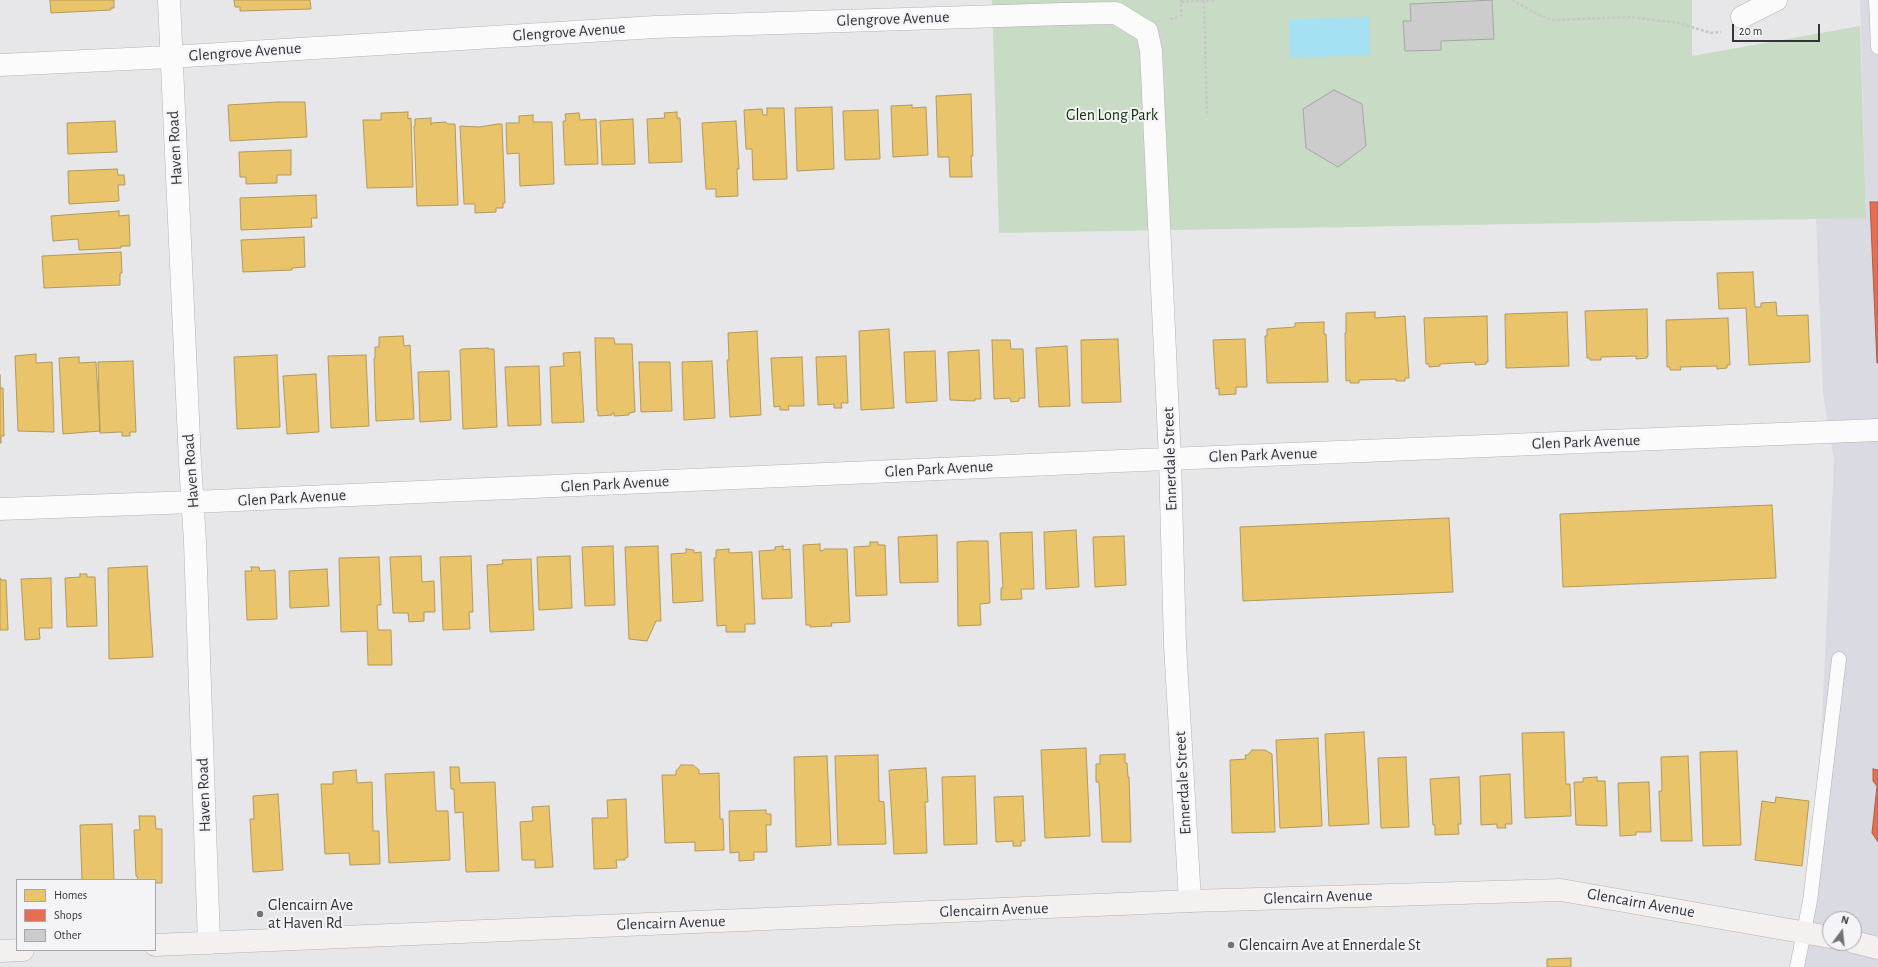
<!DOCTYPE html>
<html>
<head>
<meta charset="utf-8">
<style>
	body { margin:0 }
	#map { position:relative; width:1878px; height:967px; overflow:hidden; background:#e7e7ea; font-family:"Alegreya Sans",sans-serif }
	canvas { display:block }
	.legend { position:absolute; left:16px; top:879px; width:140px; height:72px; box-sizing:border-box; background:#f3f3f8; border:1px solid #a7a7aa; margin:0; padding:5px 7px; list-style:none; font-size:12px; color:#343436 }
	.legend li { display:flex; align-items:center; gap:8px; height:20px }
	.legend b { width:20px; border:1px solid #a7a7aa }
	.north { position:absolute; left:1822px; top:911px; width:40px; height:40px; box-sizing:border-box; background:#f3f3f8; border:1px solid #a7a7aa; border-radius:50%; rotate:15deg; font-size:11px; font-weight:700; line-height:16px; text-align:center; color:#343436 }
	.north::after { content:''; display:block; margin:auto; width:14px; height:18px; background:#737375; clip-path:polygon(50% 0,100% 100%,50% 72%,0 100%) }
	.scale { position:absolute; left:1732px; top:24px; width:88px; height:18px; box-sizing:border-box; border:2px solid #343436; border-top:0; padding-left:5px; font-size:12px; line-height:14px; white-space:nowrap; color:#343436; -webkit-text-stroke:3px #f3f3f8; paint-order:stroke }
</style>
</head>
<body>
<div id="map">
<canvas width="1878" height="967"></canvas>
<ul class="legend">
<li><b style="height:11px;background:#e9c46a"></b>Homes</li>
<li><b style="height:11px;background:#e76f51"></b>Shops</li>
<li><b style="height:11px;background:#cdcccd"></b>Other</li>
</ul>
<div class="north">N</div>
<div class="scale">20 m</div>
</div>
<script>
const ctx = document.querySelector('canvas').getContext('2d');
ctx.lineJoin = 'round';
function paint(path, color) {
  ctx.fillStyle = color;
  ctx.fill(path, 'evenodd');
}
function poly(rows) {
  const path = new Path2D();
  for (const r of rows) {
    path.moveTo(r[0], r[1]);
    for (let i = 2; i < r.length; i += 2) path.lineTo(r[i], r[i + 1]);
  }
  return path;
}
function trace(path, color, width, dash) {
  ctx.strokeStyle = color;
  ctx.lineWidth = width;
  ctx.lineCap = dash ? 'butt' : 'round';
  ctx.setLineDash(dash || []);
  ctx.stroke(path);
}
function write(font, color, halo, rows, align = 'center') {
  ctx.font = font + ' "Alegreya Sans",sans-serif';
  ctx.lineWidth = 4;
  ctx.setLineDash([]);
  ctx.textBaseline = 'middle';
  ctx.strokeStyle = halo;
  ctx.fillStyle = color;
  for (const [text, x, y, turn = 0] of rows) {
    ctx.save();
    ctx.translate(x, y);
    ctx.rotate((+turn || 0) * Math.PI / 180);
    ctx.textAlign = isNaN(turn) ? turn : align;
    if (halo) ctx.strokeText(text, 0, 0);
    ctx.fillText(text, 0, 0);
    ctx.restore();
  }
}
paint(poly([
	[1860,0,1878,0,1878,967,1793,967,1817,826,1834,460,1823,394,1816,218,1866,217],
	[1830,919,1854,919,1854,943,1830,943]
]), '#d9dae2');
paint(poly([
	[992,0,1692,0,1692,56,1860,26,1866,218,999,233]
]), '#c8dbc4');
paint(poly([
	[1369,17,1370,55,1290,58,1289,19]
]), '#a5e0f3');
const homes = poly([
	[50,0,114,0,114,8,111,8,111,10,51,13,50,0],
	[234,0,310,0,311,9,240,11,240,7,235,7,234,0],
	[971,94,973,156,971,156,972,177,950,177,949,157,938,157,936,96,971,94],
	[278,102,305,102,307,137,230,141,228,105,278,102],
	[912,105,912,108,926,107,928,155,893,157,891,106,912,105],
	[832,107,834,169,797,171,795,108,832,107],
	[767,108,784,108,787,179,753,180,752,149,746,149,744,110,762,109,763,115,767,115,767,108],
	[878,110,880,159,845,160,843,111,878,110],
	[408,112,408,119,411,118,413,187,367,188,363,120,381,120,381,113,408,112],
	[677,112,677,118,680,118,682,162,649,163,647,119,665,118,664,113,677,112],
	[579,113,580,120,596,119,598,164,565,165,563,121,566,121,565,114,579,113],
	[533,115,533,122,552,122,554,184,520,186,519,153,507,154,506,123,519,123,519,116,533,115],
	[431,118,431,125,432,123,446,122,448,124,455,124,458,205,417,206,414,126,415,126,415,119,431,118],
	[633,119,635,164,602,165,600,121,633,119],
	[115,121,117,152,68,154,67,123,115,121],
	[736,121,739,169,737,169,738,196,716,197,716,189,706,189,702,123,736,121],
	[498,124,502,124,505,203,503,203,503,208,496,208,496,212,475,213,475,204,464,204,460,126,479,127,498,124],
	[291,150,291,175,277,175,277,183,246,184,246,177,240,177,239,152,291,150],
	[117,169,118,175,124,175,125,185,118,185,119,201,69,204,68,171,117,169],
	[316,195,317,218,311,218,312,227,241,230,240,198,316,195],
	[119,211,119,216,129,215,130,246,121,246,121,248,79,250,78,239,53,241,51,216,119,211],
	[304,237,305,267,292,268,292,270,243,272,241,240,304,237],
	[121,252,122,273,120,273,120,285,44,288,42,256,121,252],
	[1753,272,1755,307,1761,307,1761,303,1776,302,1777,316,1808,315,1810,362,1749,365,1746,308,1719,309,1717,273,1753,272],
	[1647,309,1648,356,1647,356,1647,358,1636,359,1636,356,1601,357,1601,360,1590,360,1590,358,1587,358,1585,311,1647,309],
	[1375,312,1375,318,1405,316,1409,378,1405,378,1405,381,1396,381,1396,379,1359,380,1359,383,1350,383,1350,380,1346,381,1345,333,1346,333,1346,313,1375,312],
	[1567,312,1569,366,1506,368,1505,314,1567,312],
	[1487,316,1488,362,1486,362,1486,364,1475,365,1475,362,1440,364,1440,366,1429,367,1429,364,1426,364,1424,318,1487,316],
	[1728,318,1730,365,1727,365,1727,368,1717,369,1717,366,1680,367,1681,370,1670,370,1670,367,1667,367,1666,320,1728,318],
	[1324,322,1324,334,1326,334,1328,382,1267,383,1265,336,1267,336,1267,329,1295,327,1295,323,1324,322],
	[889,329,894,408,861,410,859,331,889,329],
	[757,331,761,415,730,417,727,360,729,360,728,333,757,331],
	[403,336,404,346,410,345,414,419,376,421,374,358,375,358,375,347,379,347,379,337,403,336],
	[595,338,614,338,615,344,632,344,635,412,629,413,629,415,614,416,614,413,612,413,612,415,598,416,598,411,597,411,595,338],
	[1118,339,1121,402,1082,403,1081,340,1118,339],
	[1245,339,1247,387,1236,387,1236,394,1219,395,1219,388,1216,389,1213,340,1245,339],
	[992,340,1010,340,1011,349,1023,349,1025,398,1019,398,1019,401,1011,402,1010,398,994,399,992,340],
	[1067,346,1070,406,1039,407,1036,348,1067,346],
	[488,348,488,349,494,349,497,427,463,429,460,350,462,349,488,348],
	[979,350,981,399,975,399,975,401,950,400,948,352,979,350],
	[935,351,937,401,906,403,904,352,935,351],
	[580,352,584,422,552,423,550,367,564,366,563,353,580,352],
	[36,354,36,363,52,362,54,432,18,431,15,356,36,354],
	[277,355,280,427,237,429,234,357,277,355],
	[366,355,369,426,331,428,328,356,366,355],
	[846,356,848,403,841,403,842,408,834,408,834,404,818,405,816,357,846,356],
	[79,357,79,363,96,362,100,431,63,434,59,358,79,357],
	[802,357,804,406,788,406,789,410,780,410,780,406,774,407,771,358,802,357],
	[133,361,136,432,130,432,130,436,122,436,122,432,100,433,98,362,133,361],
	[712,361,715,418,684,420,682,362,712,361],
	[639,362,670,362,672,411,641,412,639,362],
	[539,366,541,425,508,426,505,367,539,366],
	[449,371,451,420,420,422,418,372,449,371],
	[316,374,319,432,287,434,283,376,316,374],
	[0,375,0,388,3,388,4,436,1,436,1,443,0,443,0,375],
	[1772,505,1776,578,1563,587,1560,514,1772,505],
	[1449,518,1453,592,1243,601,1240,527,1449,518],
	[1076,530,1079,587,1046,589,1044,532,1076,530],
	[1032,532,1034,589,1021,589,1022,599,1001,600,1001,588,1003,588,1000,533,1032,532],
	[937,535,938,582,900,583,898,537,937,535],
	[1124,536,1126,585,1095,587,1093,537,1124,536],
	[969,541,988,541,990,603,980,604,981,625,958,626,957,542,969,541],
	[870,542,878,542,878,545,885,545,887,595,856,596,854,547,870,546,870,542],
	[820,544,820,551,824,550,824,549,847,549,850,622,831,623,832,626,810,627,810,625,806,625,803,545,820,544],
	[613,546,615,605,585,606,582,547,613,546],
	[658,546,661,621,656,621,647,641,629,639,625,547,658,546],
	[783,546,783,550,790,549,792,598,762,599,759,551,775,550,775,547,783,546],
	[686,549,694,550,694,553,701,552,703,601,673,603,671,554,686,553,686,549],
	[729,549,729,553,752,552,755,624,745,624,745,632,726,632,726,625,717,626,714,558,716,558,716,550,729,549],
	[421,556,422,582,434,581,435,612,424,612,424,621,409,622,408,613,393,613,390,557,421,556],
	[471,556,473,612,469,612,470,629,443,630,440,557,471,556],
	[570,556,572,608,539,610,537,557,570,556],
	[379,557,381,605,377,605,378,630,391,630,392,665,368,665,367,631,341,632,339,558,379,557],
	[531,559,534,630,490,632,487,565,503,564,502,560,531,559],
	[147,566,153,657,109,659,108,568,147,566],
	[251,567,259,567,260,571,275,570,277,619,247,620,245,571,252,571,251,567],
	[327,569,329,606,290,608,289,571,327,569],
	[80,574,87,574,87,577,95,577,97,626,67,627,65,578,80,577,80,574],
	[0,578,1,580,6,580,8,630,0,630,0,578],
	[51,578,52,628,39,628,40,639,25,640,21,579,51,578],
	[1364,732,1369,824,1329,826,1325,734,1364,732],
	[1564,732,1566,784,1570,784,1571,816,1525,818,1522,733,1564,732],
	[1318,738,1322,826,1280,828,1276,740,1318,738],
	[1086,748,1090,836,1045,838,1041,750,1086,748],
	[1252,750,1265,750,1272,754,1275,832,1232,833,1230,760,1246,759,1245,755,1248,755,1252,750],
	[1737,751,1741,845,1703,846,1700,752,1737,751],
	[1125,754,1125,763,1127,763,1128,777,1129,777,1131,842,1102,842,1099,782,1096,782,1096,764,1100,764,1100,755,1125,754],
	[878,755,879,801,884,802,886,844,838,845,835,756,878,755],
	[827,756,831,845,796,847,794,757,827,756],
	[1688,756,1692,841,1661,841,1659,791,1662,791,1661,757,1688,756],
	[1406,757,1409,827,1381,828,1378,758,1406,757],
	[681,765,693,765,699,770,699,774,719,773,720,819,723,819,724,850,695,851,695,842,665,843,662,775,676,775,676,771,681,765],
	[450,767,459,767,460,783,495,782,499,871,466,872,463,812,455,813,454,789,451,789,450,767],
	[926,768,928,802,925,802,927,853,894,854,889,770,926,768],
	[356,770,357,783,372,782,373,831,379,831,380,864,350,865,349,853,325,854,321,784,333,784,333,772,356,770],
	[434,772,436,811,448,811,450,860,389,863,385,774,434,772],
	[1510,774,1512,824,1505,824,1506,828,1497,828,1497,824,1481,825,1480,776,1510,774],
	[975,776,977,844,944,845,942,777,975,776],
	[1459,777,1461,824,1458,824,1459,834,1435,835,1435,825,1433,825,1430,779,1459,777],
	[1597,777,1597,781,1605,781,1607,826,1576,825,1574,782,1583,782,1583,778,1597,777],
	[1649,782,1651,832,1636,832,1636,835,1620,836,1618,783,1649,782],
	[278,794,283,870,253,872,250,819,254,819,253,796,278,794],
	[1023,796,1025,841,1021,841,1021,846,1013,846,1013,841,996,842,994,797,1023,796],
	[1776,797,1809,801,1802,866,1755,860,1762,801,1775,803,1776,797],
	[626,799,628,857,625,858,625,860,616,860,617,868,594,869,592,818,608,818,607,800,626,799],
	[549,806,553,867,535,868,535,860,522,860,520,822,533,821,532,807,549,806],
	[766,810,766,814,771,814,771,825,766,825,767,852,754,852,754,860,739,861,739,852,730,853,729,811,766,810],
	[139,816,155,816,156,829,162,829,162,883,155,883,155,880,138,880,137,876,136,876,134,830,140,830,139,816],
	[112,824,114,880,82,880,80,825,112,824],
	[1571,958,1571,967,1547,967,1547,959,1571,958]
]);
paint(homes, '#e9c46a');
trace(homes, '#b3995a', 1);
const shops = poly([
	[1870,202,1878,202,1878,363,1877,363,1870,202],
	[1873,769,1878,770,1878,842,1872,833,1877,786,1873,781,1873,769]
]);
paint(shops, '#e76f51');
trace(shops, '#b15d49', 1);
const building = poly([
	[1492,0,1494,39,1441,41,1441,50,1405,51,1403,21,1411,21,1410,4,1492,0],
	[1334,90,1362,104,1366,146,1338,167,1306,148,1303,109,1334,90]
]);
paint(building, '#cdcccd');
trace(building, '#a7a6a6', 1);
const lane = poly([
	[1876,0,1878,47],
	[1797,967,1810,901,1839,659]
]);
const street = poly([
	[169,0,190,462,195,542,209,943],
	[1742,17,1776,0],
	[0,65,170,57,655,27,1063,14,1116,13,1147,32,1151,51,1170,459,1175,645,1190,901],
	[0,509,193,502,1143,460,1878,430]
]);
const secondary = poly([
	[1854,942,1878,948],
	[155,945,1190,901,1561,890,1830,937],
	[0,951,23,950]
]);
trace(lane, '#b3b3b5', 15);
trace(street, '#b3b3b5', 23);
trace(secondary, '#b3b3b5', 23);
trace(poly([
	[1512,0,1539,15,1553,20,1630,17,1679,23,1711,33,1721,32],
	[1204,1,1207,117],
	[1181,2,1214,0],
	[1170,19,1176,18,1181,15,1181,0]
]), '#c8c8c9', 2.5, [3, 2]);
trace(lane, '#fbfbfc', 14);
trace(street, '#fbfbfc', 22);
trace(secondary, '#f4f0f0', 22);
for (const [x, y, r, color] of [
	[260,914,4,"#737375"],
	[1231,945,4,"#737375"]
]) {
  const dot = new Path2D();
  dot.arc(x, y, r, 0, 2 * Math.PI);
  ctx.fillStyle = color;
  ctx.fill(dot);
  trace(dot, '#f3f3f8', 1.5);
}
write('16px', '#343436', '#f3f3f8', [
	["Glengrove Avenue",893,19,-2],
	["Glengrove Avenue",569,32,-4],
	["Glengrove Avenue",245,52,-4],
	["Haven Road",175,148,-93],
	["Glen Park Avenue",1586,442,-2],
	["Glen Park Avenue",1263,455,-2],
	["Ennerdale Street",1170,459,-92],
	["Glen Park Avenue",939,469,-3],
	["Haven Road",191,471,-94],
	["Glen Park Avenue",615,484,-3],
	["Glen Park Avenue",292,498,-3],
	["Ennerdale Street",1183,783,-93],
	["Haven Road",204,795,-92],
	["Glencairn Avenue",1318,897,-2],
	["Glencairn Avenue",1641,903,10],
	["Glencairn Avenue",994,910,-2],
	["Glencairn Avenue",671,923,-2]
]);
write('16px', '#0f3303', '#f3f3f8', [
	["Glen Long Park",1112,115]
]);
write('16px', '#343436', '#f3f3f8', [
	["Glencairn Ave",268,905],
	["at Haven Rd",268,923],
	["Glencairn Ave at Ennerdale St",1239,945]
], 'left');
</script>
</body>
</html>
